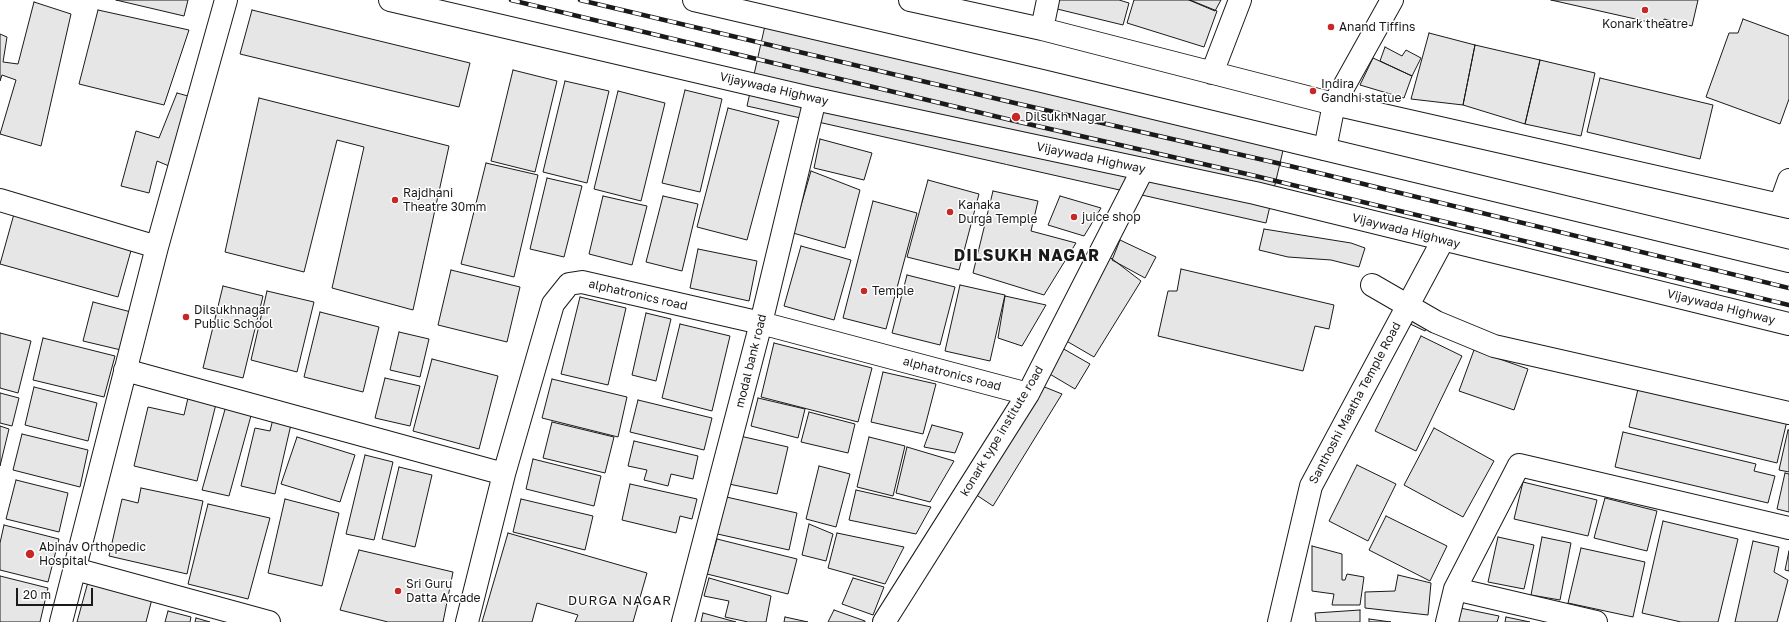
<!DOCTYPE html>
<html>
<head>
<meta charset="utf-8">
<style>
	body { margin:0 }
	#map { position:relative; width:1789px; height:622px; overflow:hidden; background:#fff; font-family:"Golos Text",sans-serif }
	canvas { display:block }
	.scale { position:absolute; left:16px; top:588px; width:77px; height:18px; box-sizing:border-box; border:2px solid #1a1a1a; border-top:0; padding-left:5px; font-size:12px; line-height:14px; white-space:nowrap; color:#1a1a1a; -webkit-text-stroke:3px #fff; paint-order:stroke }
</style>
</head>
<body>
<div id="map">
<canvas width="1789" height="622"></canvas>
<div class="scale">20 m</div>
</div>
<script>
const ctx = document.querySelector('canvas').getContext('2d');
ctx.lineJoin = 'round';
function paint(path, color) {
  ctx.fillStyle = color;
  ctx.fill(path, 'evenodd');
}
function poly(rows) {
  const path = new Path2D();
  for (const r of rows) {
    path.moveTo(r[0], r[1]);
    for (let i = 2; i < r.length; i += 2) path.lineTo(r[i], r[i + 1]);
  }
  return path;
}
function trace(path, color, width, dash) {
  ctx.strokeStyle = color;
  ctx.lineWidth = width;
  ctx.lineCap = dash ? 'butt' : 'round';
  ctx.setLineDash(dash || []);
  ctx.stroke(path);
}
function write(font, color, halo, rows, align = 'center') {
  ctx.font = font + ' "Golos Text",sans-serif';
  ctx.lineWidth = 3;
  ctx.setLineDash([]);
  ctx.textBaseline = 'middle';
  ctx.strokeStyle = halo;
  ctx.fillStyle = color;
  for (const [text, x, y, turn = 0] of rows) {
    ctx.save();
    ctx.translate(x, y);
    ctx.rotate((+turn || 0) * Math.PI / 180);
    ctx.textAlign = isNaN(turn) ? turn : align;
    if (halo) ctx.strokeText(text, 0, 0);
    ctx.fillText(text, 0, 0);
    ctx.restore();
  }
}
const building = poly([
	[116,0,188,0,184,16,116,0],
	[1055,0,1119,0,1129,3,1123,25,1053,8,1055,0],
	[1134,0,1190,0,1217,11,1204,47,1127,23,1134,0],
	[1189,0,1221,0,1215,11,1189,0],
	[1551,0,1698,0,1692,26,1664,19,1662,25,1551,0],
	[34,2,71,14,41,146,0,134,16,80,2,75,0,81,0,34,7,37,3,62,18,64,34,2],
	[98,10,189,30,164,105,79,84,98,10],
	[252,10,470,63,459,107,240,54,252,10],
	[768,12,1288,129,1266,223,747,106,768,12],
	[1743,19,1789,36,1789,99,1780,124,1706,97,1729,33,1738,33,1743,19],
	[1429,33,1475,45,1463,105,1411,99,1429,33],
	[1475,45,1540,60,1525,124,1463,105,1475,45],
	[1385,47,1402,56,1406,50,1421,58,1412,76,1380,61,1385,47],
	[1373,58,1412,76,1404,98,1360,85,1373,58],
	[1540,60,1595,73,1581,136,1525,124,1540,60],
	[513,70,557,81,535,172,491,161,513,70],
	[1600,78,1713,105,1700,159,1587,132,1600,78],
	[565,81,609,91,587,183,543,172,565,81],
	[685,90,722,99,700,192,662,183,685,90],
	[618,91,665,103,641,201,594,189,618,91],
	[177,93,188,96,169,166,157,161,149,193,121,186,136,131,159,138,177,93],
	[259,98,449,146,413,310,332,288,364,147,337,140,304,272,225,252,259,98],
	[728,108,779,121,747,240,697,227,728,108],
	[820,139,872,153,864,180,814,168,820,139],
	[486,163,538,175,514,277,461,264,486,163],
	[811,171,860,190,845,248,793,233,811,171],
	[547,178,582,186,564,257,530,249,547,178],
	[928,180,979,194,959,270,907,257,928,180],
	[993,191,1038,201,1031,231,1076,243,1044,295,973,273,993,191],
	[603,196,647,206,632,265,589,254,603,196],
	[663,196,698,204,682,271,646,262,663,196],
	[1060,196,1101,208,1084,236,1048,225,1060,196],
	[873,201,917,213,886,329,843,318,873,201],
	[14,214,132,247,118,297,0,264,14,214],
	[1264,229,1351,243,1365,248,1359,267,1331,260,1288,257,1259,250,1264,229],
	[1120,240,1156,257,1145,278,1112,260,1120,240],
	[801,246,851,260,834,320,784,306,801,246],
	[698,249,757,261,749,301,690,288,698,249],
	[1107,255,1141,281,1094,357,1063,339,1107,255],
	[1181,269,1334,305,1329,329,1315,326,1303,371,1158,336,1168,291,1177,291,1181,269],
	[451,270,520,287,507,342,438,325,451,270],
	[907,275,955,287,940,345,892,333,907,275],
	[960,285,1005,295,990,361,945,351,960,285],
	[223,286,263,296,243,378,203,368,223,286],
	[267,291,314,302,297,372,251,360,267,291],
	[1005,296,1046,305,1022,346,998,338,1005,296],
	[580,297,626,308,608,385,561,374,580,297],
	[93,302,131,312,121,350,83,341,93,302],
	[320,312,379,327,363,392,304,377,320,312],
	[646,313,671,319,656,381,632,375,646,313],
	[1410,313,1429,323,1425,331,1406,322,1410,313],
	[680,324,730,336,712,411,662,398,680,324],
	[399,332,429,339,420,377,390,370,399,332],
	[0,333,31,341,18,393,0,388,0,333],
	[1421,336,1462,356,1416,451,1375,431,1421,336],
	[43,338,115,356,104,397,33,380,43,338],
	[774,343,872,368,858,422,761,397,774,343],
	[1062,348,1090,364,1075,389,1048,373,1062,348],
	[1474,350,1528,369,1514,410,1459,391,1474,350],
	[432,359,498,376,479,449,413,431,432,359],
	[883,372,936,384,923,434,871,422,883,372],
	[385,378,420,386,410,426,375,418,385,378],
	[552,379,627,397,618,437,542,418,552,379],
	[1037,384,1062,394,993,506,972,492,1037,384],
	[1639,385,1787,421,1777,463,1629,427,1639,385],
	[34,387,97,403,88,441,25,425,34,387],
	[0,393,19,398,12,426,0,423,0,393],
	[188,398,216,404,197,481,134,466,148,407,184,415,188,398],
	[758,398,805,409,798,438,751,426,758,398],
	[638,400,712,418,704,450,630,432,638,400],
	[226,406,252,412,229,496,202,490,226,406],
	[809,412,855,424,848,453,801,442,809,412],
	[274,415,292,420,275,494,241,486,255,428,270,431,274,415],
	[552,422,614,437,605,473,543,458,552,422],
	[932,425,963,433,955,453,924,447,932,425],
	[0,426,9,429,0,466,0,426],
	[1434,428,1494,461,1463,517,1404,485,1434,428],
	[1788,430,1789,430,1789,472,1779,470,1788,430],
	[1623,432,1756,464,1754,471,1775,476,1768,503,1615,467,1623,432],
	[22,434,88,450,80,487,13,470,22,434],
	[740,436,788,447,777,494,729,484,740,436],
	[297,437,355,455,340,502,281,484,297,437],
	[869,437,905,446,893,496,857,487,869,437],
	[634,441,698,456,693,479,671,474,668,486,644,480,647,470,628,466,634,441],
	[907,447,954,461,930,502,896,493,907,447],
	[365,455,393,462,374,540,346,534,365,455],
	[533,459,601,476,594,506,526,489,533,459],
	[1357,465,1396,484,1368,541,1329,521,1357,465],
	[819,466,850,474,836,527,806,519,819,466],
	[399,467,432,475,415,547,382,539,399,467],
	[1785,473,1789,474,1789,512,1777,509,1785,473],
	[16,480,68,493,59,532,6,519,16,480],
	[1523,482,1597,500,1588,536,1514,519,1523,482],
	[630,484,697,499,692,519,680,516,676,533,622,520,630,484],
	[141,488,203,501,187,574,109,556,122,499,138,503,141,488],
	[856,490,931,507,916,534,849,520,856,490],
	[722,496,797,513,789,550,713,533,722,496],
	[1605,498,1657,511,1647,551,1594,538,1605,498],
	[285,499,339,513,322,586,268,573,285,499],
	[521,499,593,516,585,550,513,532,521,499],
	[208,504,270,518,248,599,188,584,208,504],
	[1386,516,1447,546,1430,581,1369,550,1386,516],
	[1663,521,1738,539,1718,622,1681,622,1642,613,1663,521],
	[809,524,833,534,826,561,802,555,809,524],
	[4,525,59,539,48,582,0,570,0,543,4,525],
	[508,533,647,573,633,622,575,622,578,615,537,603,532,622,482,622,508,533],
	[837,533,904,547,885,584,828,568,837,533],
	[1498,537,1534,545,1524,589,1488,582,1498,537],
	[1542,537,1571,543,1560,600,1531,595,1542,537],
	[717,539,797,559,788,594,707,574,717,539],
	[1753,541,1779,547,1774,572,1788,580,1777,622,1735,622,1753,541],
	[1312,546,1342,554,1342,580,1345,580,1347,574,1364,577,1360,605,1332,605,1334,594,1312,591,1312,546],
	[1581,548,1645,562,1633,617,1568,603,1581,548],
	[359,550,453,572,443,622,388,622,340,610,359,550],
	[1789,551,1789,571,1785,570,1789,551],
	[1398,575,1431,583,1428,615,1365,608,1365,592,1395,591,1398,575],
	[0,576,48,588,40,622,0,622,0,576],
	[709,578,771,596,766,622,748,622,725,617,729,601,704,596,709,578],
	[853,578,884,587,873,615,842,604,853,578],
	[88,582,152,599,146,622,77,622,88,582],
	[1460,608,1499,616,1497,622,1457,622,1460,608],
	[834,610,865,621,865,622,828,622,834,610],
	[1360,610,1360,622,1316,622,1315,613,1360,610],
	[168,611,191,617,190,622,165,622,168,611],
	[703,613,736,622,701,622,703,613],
	[785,617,808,622,784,622,785,617],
	[1506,617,1530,622,1505,622,1506,617],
	[196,618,210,622,195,622,196,618],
	[1369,619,1391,622,1369,622,1369,619]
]);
paint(building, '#e6e6e6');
trace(building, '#1a1a1a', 1);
const street = poly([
	[910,0,1042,29,1334,104,1789,207],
	[1042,29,1048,0],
	[1212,73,1240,0],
	[0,200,157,247],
	[1780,205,1789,180],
	[1372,285,1436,322,1494,346,1789,413],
	[125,370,504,474],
	[75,569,269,622],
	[1455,589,1596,622],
	[61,622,157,247,226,0],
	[467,622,504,474,553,304,569,284,582,282,761,323,1028,394],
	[683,622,761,323,815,99],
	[884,622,1028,394,1143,169],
	[1279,622,1311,486,1443,240],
	[1447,622,1455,589,1519,465,1789,528]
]);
const secondary = poly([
	[1325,149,1334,104,1392,0]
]);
const highway = poly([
	[390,0,815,99,1255,193,1789,324],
	[694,0,1042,81,1789,261]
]);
trace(street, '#1a1a1a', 24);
trace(secondary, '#1a1a1a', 24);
trace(highway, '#1a1a1a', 24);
trace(street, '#fff', 22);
trace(secondary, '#fff', 22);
trace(highway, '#fff', 22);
const rail = poly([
	[511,0,1015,121,1247,174,1789,305],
	[580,0,1019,104,1290,166,1789,288]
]);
trace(rail, '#1a1a1a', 4.5);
trace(rail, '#fff', 3, [9]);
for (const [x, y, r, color] of [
	[1645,10,4,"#c62828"],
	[1331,27,4,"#c62828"],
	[1313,91,4,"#c62828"],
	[1016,117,5,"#c62828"],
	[395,200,4,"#c62828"],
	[950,212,4,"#c62828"],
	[1074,217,4,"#c62828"],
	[864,291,4,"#c62828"],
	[186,317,4,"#c62828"],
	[30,554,5,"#c62828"],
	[398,591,4,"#c62828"]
]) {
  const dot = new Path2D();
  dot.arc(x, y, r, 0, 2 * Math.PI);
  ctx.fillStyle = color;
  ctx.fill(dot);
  trace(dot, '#fff', 1.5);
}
write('12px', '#1a1a1a', '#fff', [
	["Konark theatre",1645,24,"center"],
	["Anand Tiffins",1339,27],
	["Indira",1321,84],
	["Gandhi statue",1321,98],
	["Dilsukh Nagar",1025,117],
	["Rajdhani",403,193],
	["Theatre 30mm",403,207],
	["Kanaka",958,205],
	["Durga Temple",958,219],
	["juice shop",1082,217],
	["Temple",872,291],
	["Dilsukhnagar",194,310],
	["Public School",194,324],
	["Abinav Orthopedic",39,547],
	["Hospital",39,561],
	["Sri Guru",406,584],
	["Datta Arcade",406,598]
], 'left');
write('12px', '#1a1a1a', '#fff', [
	["Vijaywada Highway",774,89,13],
	["Vijaywada Highway",1091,158,12],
	["Vijaywada Highway",1406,231,14],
	["alphatronics road",638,295,13],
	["Vijaywada Highway",1721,307,14],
	["modal bank road",751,361,-76],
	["alphatronics road",952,374,15],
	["Santhoshi Maatha Temple Road",1355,403,-62],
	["konark type institute road",1002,431,-59]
]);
ctx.letterSpacing = '1px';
write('13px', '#1a1a1a', '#fff', [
	["DURGA NAGAR",620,601]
]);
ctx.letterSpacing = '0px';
ctx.letterSpacing = '1px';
write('bold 16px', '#1a1a1a', '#fff', [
	["DILSUKH NAGAR",1027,256]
]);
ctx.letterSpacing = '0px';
</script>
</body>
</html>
